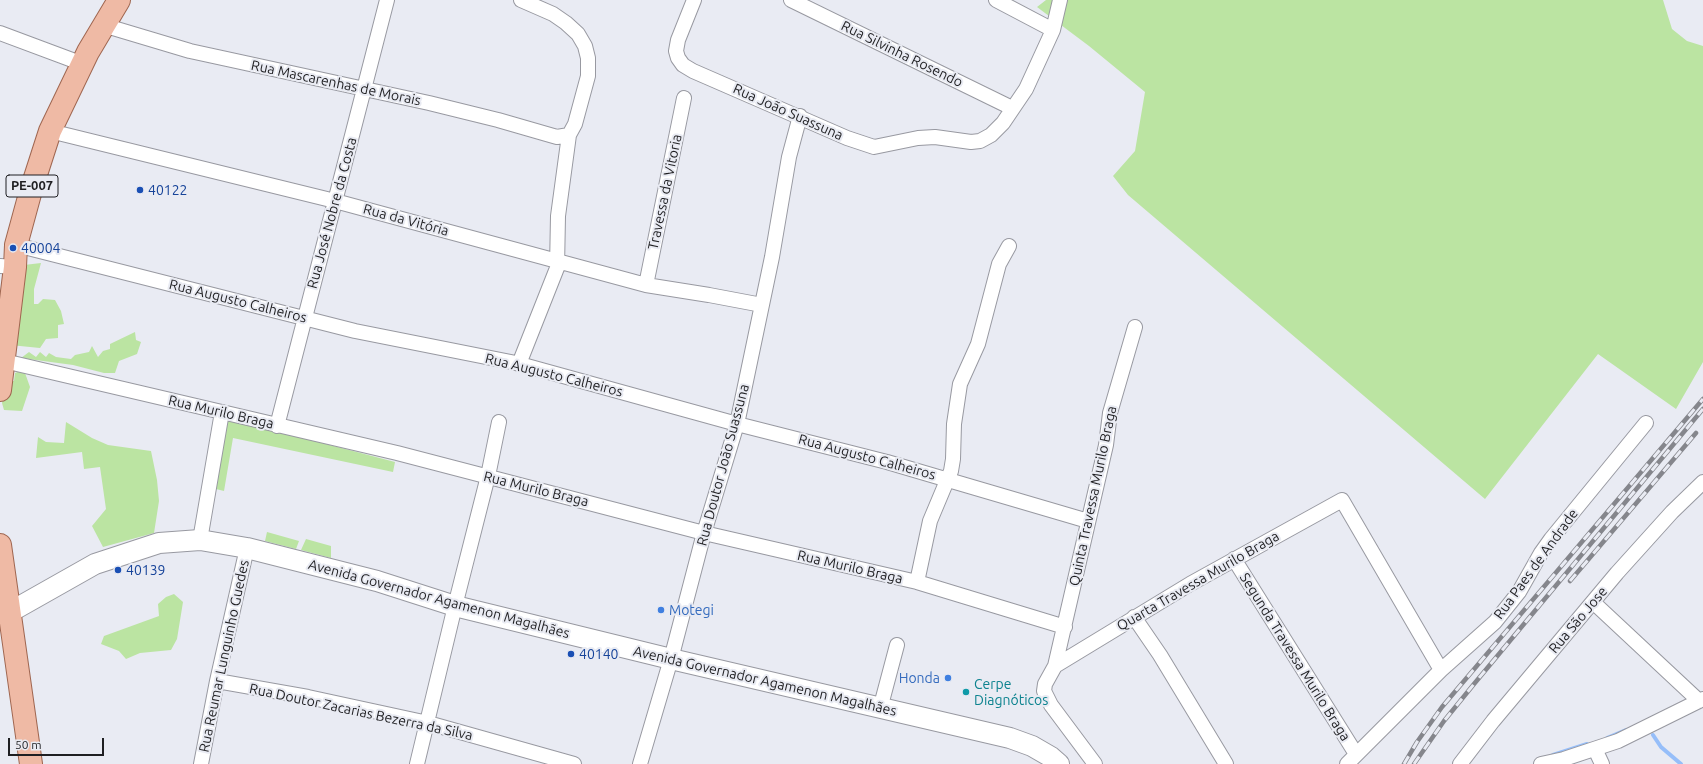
<!DOCTYPE html>
<html>
<head>
<meta charset="utf-8">
<style>
	body { margin:0 }
	#map { position:relative; width:1703px; height:764px; overflow:hidden; background:#e9ebf3; font-family:Ubuntu,sans-serif }
	canvas { display:block }
	.scale { position:absolute; left:8px; top:738px; width:96px; height:18px; box-sizing:border-box; border:2px solid #1f1f22; border-top:0; padding-left:5px; font-size:12px; line-height:14px; white-space:nowrap; color:#1f1f22; -webkit-text-stroke:3px #e9ebf3; paint-order:stroke }
</style>
</head>
<body>
<div id="map">
<canvas width="1703" height="764"></canvas>
<div class="scale">50 m</div>
</div>
<script>
const ctx = document.querySelector('canvas').getContext('2d');
ctx.lineJoin = 'round';
function paint(path, color) {
  ctx.fillStyle = color;
  ctx.fill(path, 'evenodd');
}
function poly(rows) {
  const path = new Path2D();
  for (const r of rows) {
    path.moveTo(r[0], r[1]);
    for (let i = 2; i < r.length; i += 2) path.lineTo(r[i], r[i + 1]);
  }
  return path;
}
function trace(path, color, width, dash) {
  ctx.strokeStyle = color;
  ctx.lineWidth = width;
  ctx.lineCap = dash ? 'butt' : 'round';
  ctx.setLineDash(dash || []);
  ctx.stroke(path);
}
function write(font, color, halo, rows, align = 'center') {
  ctx.font = font + ' Ubuntu,sans-serif';
  ctx.lineWidth = 4;
  ctx.setLineDash([]);
  ctx.textBaseline = 'middle';
  ctx.strokeStyle = halo;
  ctx.fillStyle = color;
  for (const [text, x, y, turn = 0] of rows) {
    ctx.save();
    ctx.translate(x, y);
    ctx.rotate((+turn || 0) * Math.PI / 180);
    ctx.textAlign = isNaN(turn) ? turn : align;
    if (halo) ctx.strokeText(text, 0, 0);
    ctx.fillText(text, 0, 0);
    ctx.restore();
  }
}
paint(poly([
	[1046,0,1663,0,1672,29,1687,41,1703,46,1703,362,1676,409,1598,354,1485,499,1128,195,1113,176,1135,151,1145,92,1089,46,1037,7],
	[41,263,34,289,34,304,38,304,43,299,55,300,61,311,64,324,58,325,58,338,46,339,40,348,10,345,24,265],
	[135,332,136,340,141,342,137,354,119,361,115,373,104,373,73,365,21,358,29,352,36,357,40,352,46,357,49,353,56,357,71,359,75,355,89,352,92,346,98,357,103,351,110,349,110,344],
	[20,371,25,373,30,387,22,411,4,410,2,403,6,381,14,381,15,373],
	[223,417,395,462,393,472,233,438,224,491,212,488],
	[66,422,92,438,108,445,151,451,157,480,159,501,154,533,103,547,92,526,106,509,100,467,84,469,82,452,36,458,38,437,46,442,64,443],
	[267,532,299,541,296,549,265,541],
	[306,539,331,546,331,558,301,550],
	[174,594,183,602,177,639,171,650,140,653,126,659,119,651,101,644,104,636,159,616,158,604,166,597]
]), '#bbe4a2');
trace(poly([
	[1653,735,1661,747,1681,764],
	[1607,738,1626,730],
	[1553,755,1587,744]
]), '#96bef9', 4);
const minor = poly([
	[694,0,678,40,676,51,678,58,683,65,693,71,847,138,874,147,918,138,935,137,971,142,980,141,991,135,1003,123,1026,89,1053,30,1060,0],
	[791,0,1012,108],
	[996,0,1053,30],
	[103,25,190,51,429,103,498,120,550,135,557,137,569,135],
	[0,33,83,64],
	[50,131,335,201,646,285,709,295,762,305],
	[16,245,355,331,516,363,737,424,887,462,1088,521],
	[0,266,15,267],
	[646,285,684,98],
	[4,361,397,453,704,533,917,582,1065,627],
	[519,364,557,268,558,216,569,135,575,124,588,76,588,58,585,46,578,34,566,23,553,14,521,0],
	[277,426,387,0],
	[200,540,222,412],
	[1234,559,1356,754],
	[917,582,930,521,951,471,953,459,954,424,960,384,978,344,999,264,1009,246],
	[1593,602,1699,701],
	[1134,617,1160,655,1226,764],
	[1055,666,1190,584,1342,500,1441,670],
	[217,681,308,697,428,723,574,764],
	[880,709,897,645],
	[1595,749,1602,764],
	[201,764,217,681,247,548],
	[417,764,455,606,488,476,499,422],
	[640,764,671,659,704,533,737,424,772,257,789,157,800,116],
	[1095,764,1051,705,1044,691,1045,684,1055,666,1106,445,1110,413,1135,327],
	[1347,764,1441,670,1495,622,1519,592,1541,553,1551,539,1646,423],
	[1460,764,1493,721,1617,573,1672,512,1703,482],
	[1541,764,1564,759,1618,741,1703,699]
]);
const secondary = poly([
	[10,612,95,564,159,543,200,540,247,548,377,581,455,606,671,659,1010,738,1032,746,1051,757,1059,764]
]);
const primary = poly([
	[0,390,15,267,16,245,31,190,50,131,88,52,119,0],
	[0,545,31,764]
]);
trace(minor, '#9899a1', 16);
trace(secondary, '#9899a1', 22);
trace(primary, '#9f6650', 24);
trace(minor, '#fff', 14);
trace(secondary, '#fff', 20);
trace(primary, '#efbaa5', 22);
const rail = poly([
	[1570,581,1696,433],
	[1404,764,1417,742,1442,707,1703,399],
	[1414,764,1444,721,1474,684,1703,409]
]);
trace(rail, '#85868c', 4.5);
trace(rail, '#e9ebf3', 3, [9]);
for (const [x, y, r, color] of [
	[140,190,4,"#1a4fb4"],
	[13,248,4,"#1a4fb4"],
	[118,570,4,"#1a4fb4"],
	[661,610,4,"#3f7fe0"],
	[571,654,4,"#1a4fb4"],
	[948,678,4,"#3f7fe0"],
	[966,692,4,"#0f9aa8"]
]) {
  const dot = new Path2D();
  dot.arc(x, y, r, 0, 2 * Math.PI);
  ctx.fillStyle = color;
  ctx.fill(dot);
  trace(dot, '#e9ebf3', 1.5);
}
for (const [x, y, w] of [
	[32,186,52]
]) {
  const box = new Path2D();
  box.roundRect(x - w / 2, y - 11, w, 22, 3);
  ctx.fillStyle = '#e9ebf3';
  ctx.fill(box);
  trace(box, '#1f1f22', 1);
}
write('bold 13px', '#1f1f22', null, [
	["PE-007",32,186]
]);
write('14px', '#1f1f22', '#e9ebf3', [
	["Rua Silvinha Rosendo",902,54,26],
	["Rua Mascarenhas de Morais",336,83,12],
	["Rua João Suassuna",788,112,24],
	["Travessa da Vitoria",665,192,-78],
	["Rua José Nobre da Costa",332,213,-75],
	["Rua da Vitória",406,220,15],
	["Rua Augusto Calheiros",238,301,14],
	["Rua Augusto Calheiros",554,375,14],
	["Rua Murilo Braga",221,412,13],
	["Rua Augusto Calheiros",867,457,15],
	["Rua Doutor João Suassuna",723,465,-75],
	["Rua Murilo Braga",536,489,14],
	["Quinta Travessa Murilo Braga",1093,496,-78],
	["Rua Paes de Andrade",1536,564,-54],
	["Rua Murilo Braga",850,567,13],
	["Quarta Travessa Murilo Braga",1198,581,-30],
	["Avenida Governador Agamenon Magalhães",439,599,15],
	["Rua São Jose",1578,620,-50],
	["Rua Reumar Lunguinho Guedes",224,656,-78],
	["Segunda Travessa Murilo Braga",1295,657,58],
	["Avenida Governador Agamenon Magalhães",765,681,13],
	["Rua Doutor Zacarias Bezerra da Silva",361,712,12]
]);
write('14px', '#164399', '#e9ebf3', [
	["40122",148,190],
	["40004",21,248],
	["40139",126,570],
	["40140",579,654]
], 'left');
write('14px', '#366cbe', '#e9ebf3', [
	["Motegi",669,610],
	["Honda",940,678,"right"]
], 'left');
write('14px', '#0d838f', '#e9ebf3', [
	["Cerpe",974,684],
	["Diagnóticos",974,700]
], 'left');
</script>
</body>
</html>
